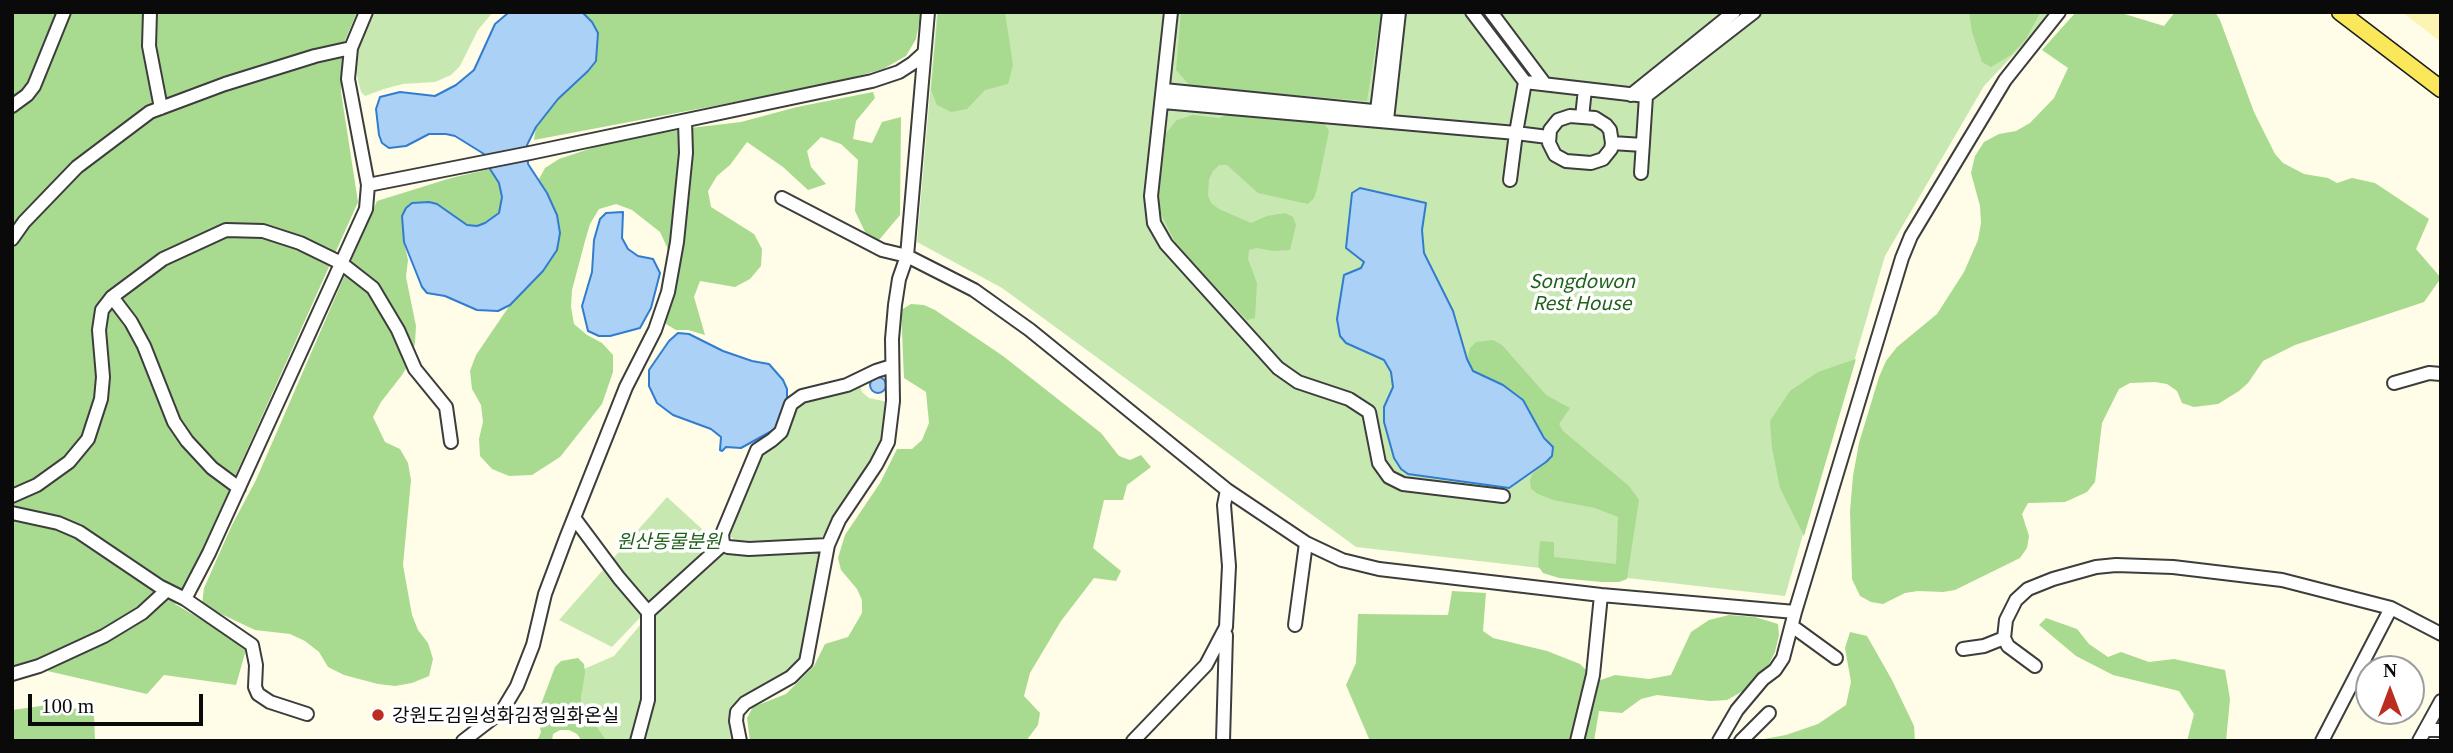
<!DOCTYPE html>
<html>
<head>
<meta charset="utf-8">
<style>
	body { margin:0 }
	#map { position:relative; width:2453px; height:753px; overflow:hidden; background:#fffde7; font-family:Georgia,serif }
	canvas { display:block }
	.frame { position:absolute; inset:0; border:14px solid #0a0a0a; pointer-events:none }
	.north { position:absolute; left:2355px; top:655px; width:70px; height:70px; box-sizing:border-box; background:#fff; border:2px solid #9d9d9d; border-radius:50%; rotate:0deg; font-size:19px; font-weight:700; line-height:28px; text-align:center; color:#0a0a0a }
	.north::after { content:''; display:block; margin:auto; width:24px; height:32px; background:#bb2d21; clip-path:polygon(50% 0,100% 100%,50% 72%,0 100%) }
	.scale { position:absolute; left:28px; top:694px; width:175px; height:32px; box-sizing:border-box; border:4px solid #0a0a0a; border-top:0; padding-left:9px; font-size:21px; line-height:24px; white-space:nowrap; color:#0a0a0a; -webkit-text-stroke:5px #fff; paint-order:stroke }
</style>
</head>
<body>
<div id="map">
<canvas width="2453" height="753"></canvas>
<div class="frame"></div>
<div class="north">N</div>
<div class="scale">100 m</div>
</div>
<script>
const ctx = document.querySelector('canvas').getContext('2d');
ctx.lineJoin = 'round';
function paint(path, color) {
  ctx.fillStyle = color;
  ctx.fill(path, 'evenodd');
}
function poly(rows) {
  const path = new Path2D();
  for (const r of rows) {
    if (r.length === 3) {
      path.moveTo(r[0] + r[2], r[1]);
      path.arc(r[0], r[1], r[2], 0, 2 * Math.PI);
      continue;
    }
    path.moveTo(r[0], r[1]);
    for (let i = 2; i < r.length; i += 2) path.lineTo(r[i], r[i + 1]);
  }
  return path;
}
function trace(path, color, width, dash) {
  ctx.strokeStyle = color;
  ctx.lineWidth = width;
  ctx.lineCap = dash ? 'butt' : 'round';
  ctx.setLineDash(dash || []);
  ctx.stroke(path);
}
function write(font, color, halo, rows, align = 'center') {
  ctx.font = font + ' Georgia,"Noto Sans KR",serif';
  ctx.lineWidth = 7;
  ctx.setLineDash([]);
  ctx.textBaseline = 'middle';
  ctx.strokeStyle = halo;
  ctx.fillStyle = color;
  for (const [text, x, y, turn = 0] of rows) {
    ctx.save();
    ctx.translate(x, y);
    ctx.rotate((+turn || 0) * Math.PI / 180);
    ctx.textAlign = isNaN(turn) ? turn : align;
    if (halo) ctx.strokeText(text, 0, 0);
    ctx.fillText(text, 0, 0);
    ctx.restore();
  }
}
paint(poly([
	[373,12,493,12,478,30,460,66,451,75,435,82,403,84,384,89,365,96,361,92,354,64,365,28],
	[937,12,2054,12,1984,86,1885,256,1785,596,1356,547,1002,288,917,242],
	[859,383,862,392,869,398,888,402,883,443,820,540,745,544,736,541,730,536,729,526,760,451,793,408,800,402],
	[667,497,714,540,612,647,559,620],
	[721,550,746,554,820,552,807,650,799,665,740,702,736,741,642,741,655,616],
	[641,624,645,647,643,698,632,741,607,741,582,706,581,698,584,669,614,656]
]), '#c7e9b1');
paint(poly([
	[12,12,357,12,343,45,341,92,358,202,216,519,202,556,175,604,247,646,236,685,164,675,147,694,26,666,12,668],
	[582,12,921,12,916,39,906,56,883,69,830,84,534,140,536,127,558,99,588,71,596,61,592,22],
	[938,12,1005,12,1013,65,1008,84,985,90,967,109,951,112,937,105,931,90],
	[1181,12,1381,12,1367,101,1191,87,1176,70],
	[1969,12,2030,12,2040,13,2026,39,2011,55,1991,67,1982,62,1972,32],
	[2076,12,2118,12,2164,26,2175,12,2215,12,2220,20,2254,112,2275,154,2283,163,2304,174,2328,178,2337,183,2352,178,2375,183,2429,219,2416,249,2441,278,2424,302,2295,345,2263,361,2248,383,2239,391,2218,404,2194,407,2182,403,2177,391,2167,384,2155,382,2130,383,2119,389,2102,423,2095,482,2087,492,2065,502,2028,503,2022,514,2029,536,2027,548,2020,558,1955,590,1943,592,1918,591,1905,593,1883,604,1871,602,1860,596,1852,579,1850,511,1853,476,1859,443,1879,377,1886,361,1897,347,1937,314,1964,272,1978,240,1981,223,1980,206,1971,173,1975,156,1984,142,1999,134,2016,131,2030,123,2054,98,2068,68,2042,50],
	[873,92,875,98,856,121,853,139,872,143,882,122,901,117,900,215,879,240,866,234,855,211,858,160,841,144,821,137,807,151,811,167,826,184,808,190,783,167,747,142,730,165,717,176,708,191,711,207,754,234,762,249,761,266,750,279,735,287,700,281,694,297,705,335,688,330,676,330,666,324,670,264,667,247,660,232,632,210,616,204,599,209,590,224,585,241,572,290,571,307,574,324,587,335,602,343,613,355,613,372,602,404,560,457,532,475,509,476,492,469,480,456,479,439,483,422,481,405,472,389,470,371,476,355,510,305,543,271,557,215,539,179,545,168,559,159,607,143,690,128,741,122,797,107],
	[1193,115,1219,118,1227,115,1316,121,1324,123,1329,131,1317,189,1314,198,1308,204,1258,193,1227,165,1219,165,1213,171,1209,179,1208,196,1212,204,1219,209,1251,223,1267,216,1285,213,1293,217,1296,225,1290,250,1273,251,1257,248,1249,250,1248,259,1257,283,1255,318,1247,320,1177,246,1158,208,1157,200,1166,133,1177,120],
	[490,169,499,183,502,197,499,213,485,223,477,226,467,225,437,204,412,203,405,209,402,216,404,242,408,260,406,277,416,326,415,343,411,360,402,375,381,402,373,417,385,442,400,449,408,463,411,480,403,565,412,615,418,630,428,643,433,659,429,676,412,683,395,686,378,684,344,675,328,667,319,652,305,641,290,634,255,630,202,605,204,588,232,525,256,480,377,201,451,178],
	[911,304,924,305,935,310,1003,356,1101,433,1119,456,1130,460,1141,455,1151,467,1127,485,1123,500,1104,500,1093,548,1121,571,1116,581,1094,578,1061,621,1030,673,1024,696,1040,713,1038,725,1026,741,750,741,747,718,753,707,786,694,814,666,825,644,848,637,862,613,862,600,857,589,841,570,838,558,845,535,880,483,897,449,912,449,922,440,929,423,926,392,904,378,901,310],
	[1493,340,1502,345,1546,395,1570,408,1559,424,1563,431,1629,486,1639,500,1627,579,1619,582,1602,582,1559,578,1543,573,1538,566,1540,541,1554,542,1554,557,1616,564,1618,517,1595,508,1553,500,1538,494,1531,489,1530,480,1533,473,1546,462,1553,447,1539,430,1480,375,1473,371,1467,359,1470,348,1476,342],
	[1856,359,1804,536,1780,488,1772,448,1770,421,1790,391,1818,372],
	[1452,591,1486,593,1483,631,1493,638,1547,651,1580,664,1588,672,1570,741,1370,741,1346,685,1356,663,1358,614,1448,615],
	[1729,615,1755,617,1778,624,1779,635,1775,652,1768,666,1743,691,1727,700,1710,701,1657,695,1641,699,1622,713,1599,711,1594,741,1584,741,1598,681,1615,675,1649,679,1671,675,1691,632,1709,620],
	[2046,618,2077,629,2089,644,2108,657,2121,652,2149,662,2174,659,2225,670,2230,699,2226,741,2187,741,2194,714,2179,691,2113,675,2076,656,2039,625],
	[1850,632,1867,636,1892,680,1914,726,1915,741,1753,741,1786,735,1818,724,1846,705,1851,682,1845,648],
	[578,658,584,664,585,673,581,698,582,706,607,741,582,741,577,734,569,730,560,730,553,734,552,741,537,741,541,732,537,715,555,667,561,661],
	[48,705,71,707,94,716,95,741,12,741,12,710]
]), '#a8da90');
paint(poly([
	[2402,12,2441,12,2441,42]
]), '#fbf4b2');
const water = poly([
	[582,12,592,22,598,33,596,61,588,71,558,99,536,127,527,145,528,164,547,193,557,215,560,233,557,250,543,271,510,305,498,311,477,310,445,296,427,293,422,287,404,242,402,216,406,208,412,203,429,202,437,204,467,225,477,226,485,223,499,213,502,197,499,183,490,169,484,154,455,136,446,134,429,134,406,146,389,148,382,143,379,135,376,109,380,97,400,92,435,96,456,85,474,70,495,24,508,13,582,12],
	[1360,188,1426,203,1422,230,1424,253,1453,311,1467,359,1473,371,1503,385,1523,400,1544,438,1553,447,1552,456,1546,462,1509,488,1408,474,1401,469,1394,458,1384,422,1384,407,1393,387,1391,372,1384,360,1346,343,1340,336,1337,319,1344,275,1361,268,1364,262,1346,248,1352,193,1360,188],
	[623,212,622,238,628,249,638,256,653,259,660,273,651,308,640,328,610,336,599,336,588,331,582,306,592,272,594,240,600,219,606,213,623,212],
	[678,333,689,334,723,351,752,361,769,364,783,380,787,389,787,403,779,427,741,448,726,447,722,451,720,450,721,437,711,429,673,415,657,403,649,386,649,370,669,341,678,333],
	[878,385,8]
]);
paint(water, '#abd1f7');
trace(water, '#317ccf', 2);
const minor = poly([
	[150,12,149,46,161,108],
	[1171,12,1151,196,1154,223,1166,244,1278,368,1298,382,1349,399,1369,412,1379,463,1389,477,1403,484,1503,496],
	[1472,12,1525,82],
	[1491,12,1545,84],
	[1164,90,1383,112],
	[1631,95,1734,12],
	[1646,96,1754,12],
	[1163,102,1516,133,1525,82,1646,96,1641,173],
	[12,106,27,95,34,86,64,12],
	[1570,116,1595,118,1606,125,1610,130,1612,143,1611,149,1603,159,1591,163,1566,161,1555,155,1549,143,1550,130,1558,120,1570,116],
	[1582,117,1585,89],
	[1376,119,1389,12],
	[1387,120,1399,12],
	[1612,143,1643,145],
	[1510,180,1516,133,1548,137],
	[368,185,530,153,872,81,899,72,913,63,924,53],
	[782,198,882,250,907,256,974,290,1030,330,1227,490,1306,543,1342,560,1379,569,1601,595,1795,612,1902,258,1911,236,2005,80,2059,12],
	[12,239,24,222,77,167,150,112,225,84,315,56,351,48],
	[112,297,131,322,144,346,174,422,187,441,212,468,239,488],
	[2394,383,2429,373,2441,374],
	[12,496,37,485,69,462,88,439,101,399,103,377,99,330,102,310,112,297,163,259,226,230,263,231,300,243,341,263,373,288,398,330,415,369,446,407,451,442],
	[12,513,58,523,79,532,159,586,185,599,252,645,256,665,255,687,258,694,270,702,307,714],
	[575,519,619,578,648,612,648,700,637,741],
	[723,544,722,534,757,450,772,440,781,432,791,404,802,396,847,385,876,371,892,366],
	[185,599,209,553,366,209,368,185,348,79,351,48,366,12],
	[648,612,723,544,728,547,749,549,828,545],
	[1295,625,1306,543],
	[1792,626,1836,658],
	[1963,649,1984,646,2004,638],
	[2035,666,2008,646,2004,638,2006,620,2016,600,2028,589,2053,579,2096,567,2116,565,2173,567,2282,580,2391,608,2441,634],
	[12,674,39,666,104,636,142,613,167,590],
	[2425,730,2441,730],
	[463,741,502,711,517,686,533,645,545,594,566,538,626,387,655,330,668,292,677,242,686,153,685,121],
	[740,741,736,721,737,712,745,703,791,677,806,662,828,545,839,520,876,465,888,442,893,401,892,339,895,305,899,279,907,256,928,12],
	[1133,741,1206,665,1226,627,1229,566,1224,505,1227,490],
	[1223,741,1226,635],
	[1577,741,1593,675,1601,595],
	[1719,741,1737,710,1763,679,1775,670,1783,658,1795,612],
	[1741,741,1769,713],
	[2322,741,2391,608],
	[2419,741,2441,701]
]);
const major = poly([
	[2340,12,2441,89]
]);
trace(minor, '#3d3d3d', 16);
trace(major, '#1b1b1b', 19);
trace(minor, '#fff', 12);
trace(major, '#fbe85a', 16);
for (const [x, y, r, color] of [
	[378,715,7,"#bb2d21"]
]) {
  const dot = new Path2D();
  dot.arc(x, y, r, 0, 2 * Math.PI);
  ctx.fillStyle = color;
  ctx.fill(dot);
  trace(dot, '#fff', 2.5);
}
write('italic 19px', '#20611b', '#fff', [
	["Songdowon",1582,281],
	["Rest House",1582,303],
	["원산동물분원",669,541]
]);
write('19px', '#0a0a0a', '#fff', [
	["강원도김일성화김정일화온실",392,715]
], 'left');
</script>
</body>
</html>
